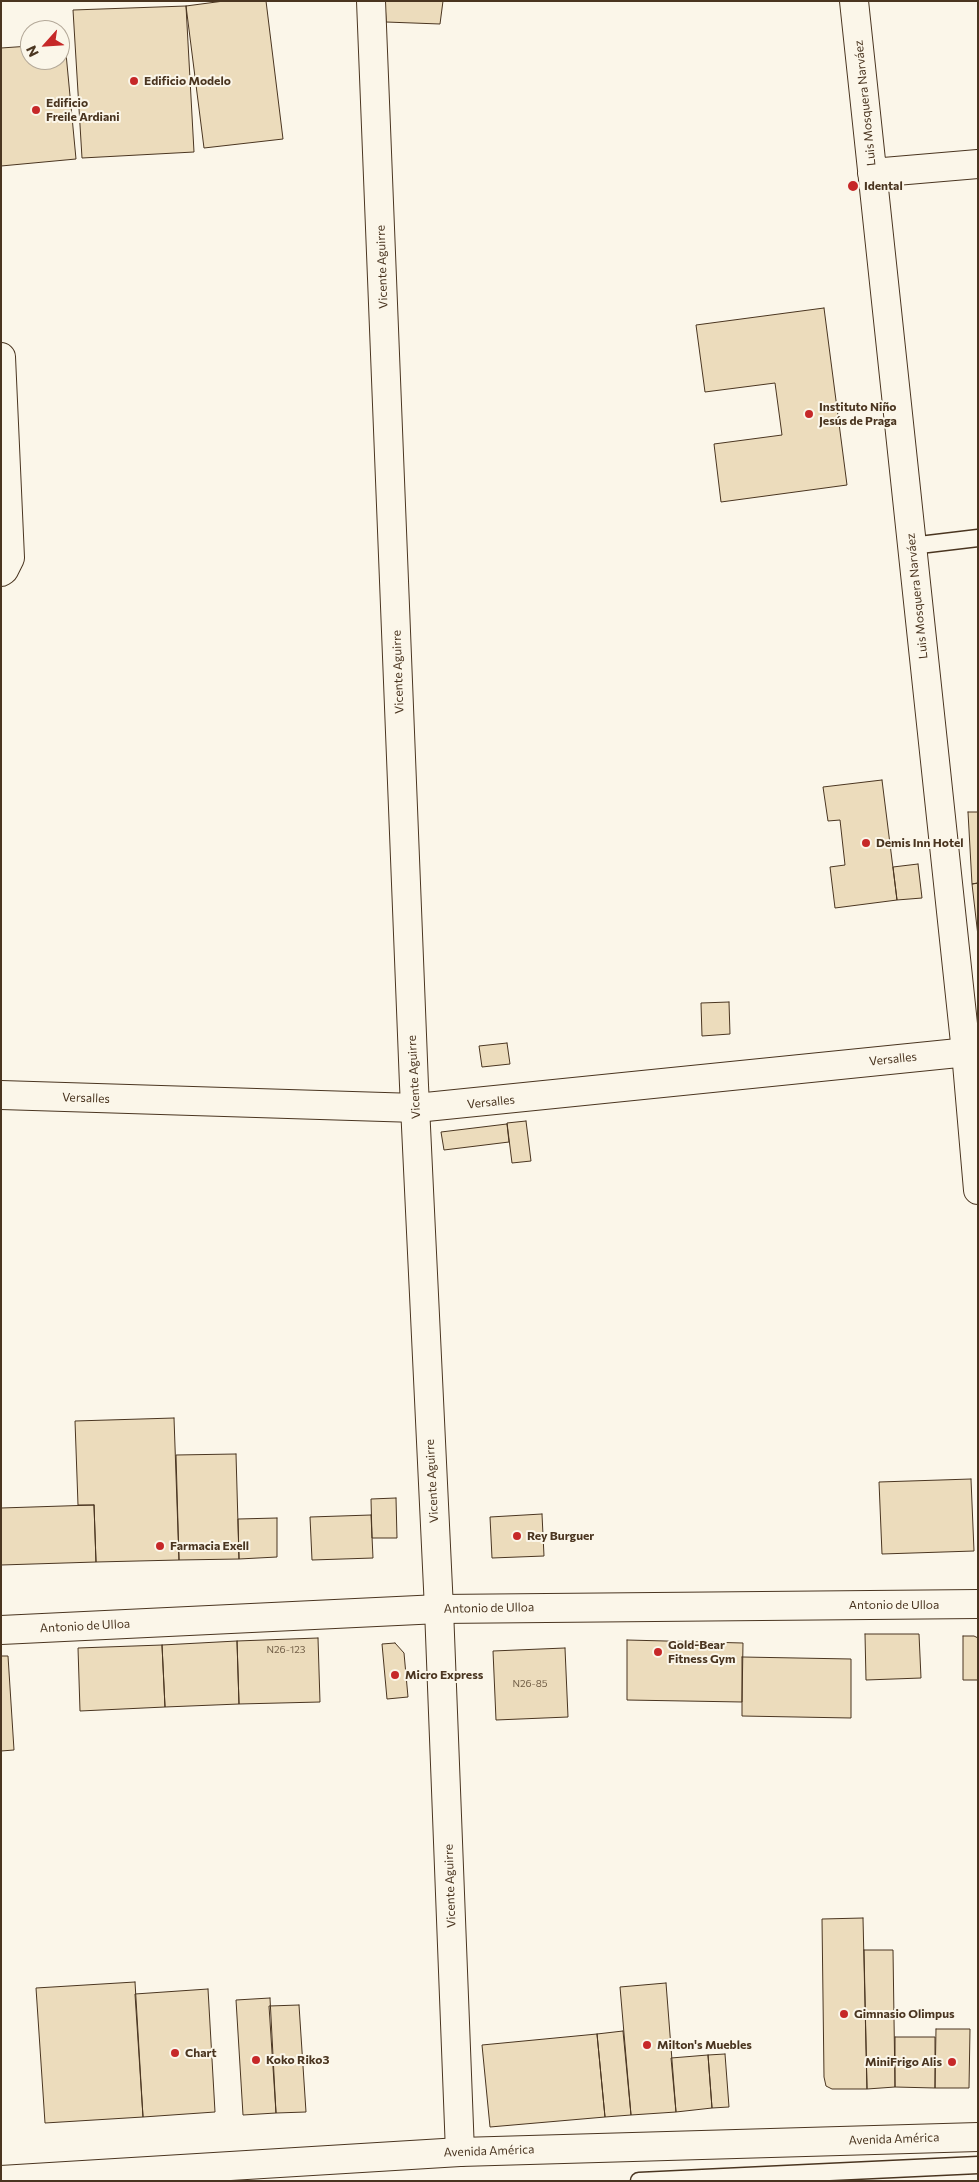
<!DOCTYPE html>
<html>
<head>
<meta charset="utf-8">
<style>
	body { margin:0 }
	#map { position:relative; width:979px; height:2182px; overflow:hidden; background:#fbf6e9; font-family:Commissioner,sans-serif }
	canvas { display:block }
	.frame { position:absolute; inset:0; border:2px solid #4a3520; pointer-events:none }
	.north { position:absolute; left:20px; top:20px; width:50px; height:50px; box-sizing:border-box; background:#fbf6e9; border:1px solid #b4a999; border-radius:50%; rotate:244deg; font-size:14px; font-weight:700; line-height:20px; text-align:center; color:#4a3520 }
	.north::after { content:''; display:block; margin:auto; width:18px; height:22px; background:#c62828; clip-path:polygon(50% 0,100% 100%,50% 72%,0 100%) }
</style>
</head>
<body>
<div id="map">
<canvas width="979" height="2182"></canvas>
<div class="frame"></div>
<div class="north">N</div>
</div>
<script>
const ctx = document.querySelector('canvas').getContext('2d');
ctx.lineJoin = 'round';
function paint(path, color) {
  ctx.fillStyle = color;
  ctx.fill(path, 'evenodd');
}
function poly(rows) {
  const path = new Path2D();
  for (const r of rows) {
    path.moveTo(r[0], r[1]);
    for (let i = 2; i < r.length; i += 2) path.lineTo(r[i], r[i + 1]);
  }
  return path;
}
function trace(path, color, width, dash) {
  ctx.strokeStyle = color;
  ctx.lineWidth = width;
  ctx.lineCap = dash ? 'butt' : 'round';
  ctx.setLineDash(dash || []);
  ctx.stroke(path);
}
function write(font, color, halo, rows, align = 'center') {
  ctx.font = font + ' Commissioner,sans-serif';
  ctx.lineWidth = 4;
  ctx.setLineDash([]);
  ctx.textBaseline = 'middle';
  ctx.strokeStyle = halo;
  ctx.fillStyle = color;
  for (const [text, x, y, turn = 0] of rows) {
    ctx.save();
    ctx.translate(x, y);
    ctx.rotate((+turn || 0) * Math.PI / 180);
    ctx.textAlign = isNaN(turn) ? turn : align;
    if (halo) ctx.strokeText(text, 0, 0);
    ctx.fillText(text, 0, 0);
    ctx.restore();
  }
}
const building = poly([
	[224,1,266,1,283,139,204,148,186,6,224,1],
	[385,1,443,1,440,24,386,22,385,1],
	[186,6,194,152,82,158,73,10,186,6],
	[60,43,65,43,76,159,1,166,1,48,30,46,30,60,60,60,60,43],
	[824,308,847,485,721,502,714,444,782,435,775,383,705,392,696,325,824,308],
	[882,780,897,900,835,908,830,867,845,865,840,820,828,821,823,787,882,780],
	[968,812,978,812,978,883,972,884,968,812],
	[918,864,922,898,897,900,893,867,918,864],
	[978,883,978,936,972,884,978,883],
	[729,1002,730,1034,702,1036,701,1003,729,1002],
	[507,1043,510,1064,482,1067,479,1046,507,1043],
	[526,1121,531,1161,512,1163,507,1123,526,1121],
	[507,1124,509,1142,444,1150,441,1132,507,1124],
	[174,1418,179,1560,96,1562,94,1505,78,1505,75,1421,174,1418],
	[236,1454,239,1559,179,1560,176,1455,236,1454],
	[971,1479,974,1551,882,1554,879,1482,971,1479],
	[396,1498,397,1538,372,1538,371,1499,396,1498],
	[94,1505,96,1562,1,1565,1,1508,94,1505],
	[542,1514,544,1556,492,1558,490,1517,542,1514],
	[371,1515,373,1558,312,1560,310,1517,371,1515],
	[277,1518,277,1557,239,1559,238,1519,277,1518],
	[865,1634,919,1634,921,1678,866,1680,865,1634],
	[963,1636,974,1636,978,1638,978,1680,963,1680,963,1636],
	[318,1638,320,1702,239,1704,237,1641,318,1638],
	[627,1640,743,1643,742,1702,627,1700,627,1640],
	[237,1641,239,1704,165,1707,162,1645,237,1641],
	[395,1643,404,1653,408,1697,387,1699,382,1644,395,1643],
	[162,1645,165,1707,80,1711,78,1648,162,1645],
	[565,1648,568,1717,496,1720,493,1651,565,1648],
	[1,1656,8,1656,14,1750,1,1751,1,1656],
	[742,1657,851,1659,851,1718,742,1716,742,1657],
	[863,1918,867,2089,832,2089,826,2086,824,2077,822,1919,863,1918],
	[864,1950,893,1950,895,2087,867,2089,864,1950],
	[135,1982,143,2117,45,2123,36,1988,135,1982],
	[666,1983,676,2112,631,2115,620,1987,666,1983],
	[208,1989,215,2112,143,2117,135,1994,208,1989],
	[270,1998,276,2113,243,2115,236,2000,270,1998],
	[299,2005,306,2112,276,2113,269,2006,299,2005],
	[936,2029,970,2029,969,2088,935,2088,936,2029],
	[623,2031,631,2115,605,2117,597,2034,623,2031],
	[597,2034,605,2117,490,2127,482,2045,597,2034],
	[895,2037,935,2037,935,2088,895,2087,895,2037],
	[725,2054,729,2107,712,2108,708,2055,725,2054],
	[708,2055,712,2108,676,2112,671,2058,708,2055]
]);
paint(building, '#ecdcbc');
trace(building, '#4a3520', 1);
const service = poly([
	[911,546,978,538],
	[639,2181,978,2165]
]);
const minor = poly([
	[371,1,414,1085,439,1609,460,2152],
	[854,1,966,1052,978,1190],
	[872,173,978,164],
	[1,357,10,558,4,570,1,572]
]);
const tertiary = poly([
	[1,1095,416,1108,978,1051],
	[1,1630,439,1609,978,1604]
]);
const primary = poly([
	[1,2180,460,2152,978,2137]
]);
trace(service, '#4a3520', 19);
trace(minor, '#4a3520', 30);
trace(tertiary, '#4a3520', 30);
trace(primary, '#4a3520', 30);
trace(service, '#fbf6e9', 16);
trace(minor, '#fbf6e9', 28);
trace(tertiary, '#fbf6e9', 28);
trace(primary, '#fbf6e9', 28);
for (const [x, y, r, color] of [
	[134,81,5,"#c62828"],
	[36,110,5,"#c62828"],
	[853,186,6,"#c62828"],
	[809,414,5,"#c62828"],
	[866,843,5,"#c62828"],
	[517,1536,5,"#c62828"],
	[160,1546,5,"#c62828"],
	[658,1652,5,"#c62828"],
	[395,1675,5,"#c62828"],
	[844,2014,5,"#c62828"],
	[647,2045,5,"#c62828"],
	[175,2053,5,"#c62828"],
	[256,2060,5,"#c62828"],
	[952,2062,5,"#c62828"]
]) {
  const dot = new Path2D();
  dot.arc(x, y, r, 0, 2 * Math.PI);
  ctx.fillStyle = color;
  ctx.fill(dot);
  trace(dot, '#fbf6e9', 2);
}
write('10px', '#725f47', null, [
	["N26-123",286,1650],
	["N26-85",530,1684]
]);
write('bold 12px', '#4a3520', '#fbf6e9', [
	["Edificio Modelo",144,81],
	["Edificio",46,103],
	["Freile Ardiani",46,117],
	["Idental",864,186],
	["Instituto Niño",819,407],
	["Jesús de Praga",819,421],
	["Demis Inn Hotel",876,843],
	["Rey Burguer",527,1536],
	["Farmacia Exell",170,1546],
	["Gold-Bear",668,1645],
	["Fitness Gym",668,1659],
	["Micro Express",405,1675],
	["Gimnasio Olimpus",854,2014],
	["Milton's Muebles",657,2045],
	["Chart",185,2053],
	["Koko Riko3",266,2060],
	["MiniFrigo Alis",942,2062,"right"]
], 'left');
write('12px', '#4a3520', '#fbf6e9', [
	["Luis Mosquera Narváez",865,103,-96],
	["Vicente Aguirre",382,267,-92],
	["Luis Mosquera Narváez",917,596,-96],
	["Vicente Aguirre",398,672,-92],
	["Versalles",893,1059,-6],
	["Vicente Aguirre",414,1077,-93],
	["Versalles",86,1098,2],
	["Versalles",491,1102,-6],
	["Vicente Aguirre",432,1481,-93],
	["Antonio de Ulloa",894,1605],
	["Antonio de Ulloa",489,1608,-1],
	["Antonio de Ulloa",85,1626,-3],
	["Vicente Aguirre",450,1886,-92],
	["Avenida América",894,2139,-2],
	["Avenida América",489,2151,-2]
]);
</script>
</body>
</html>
